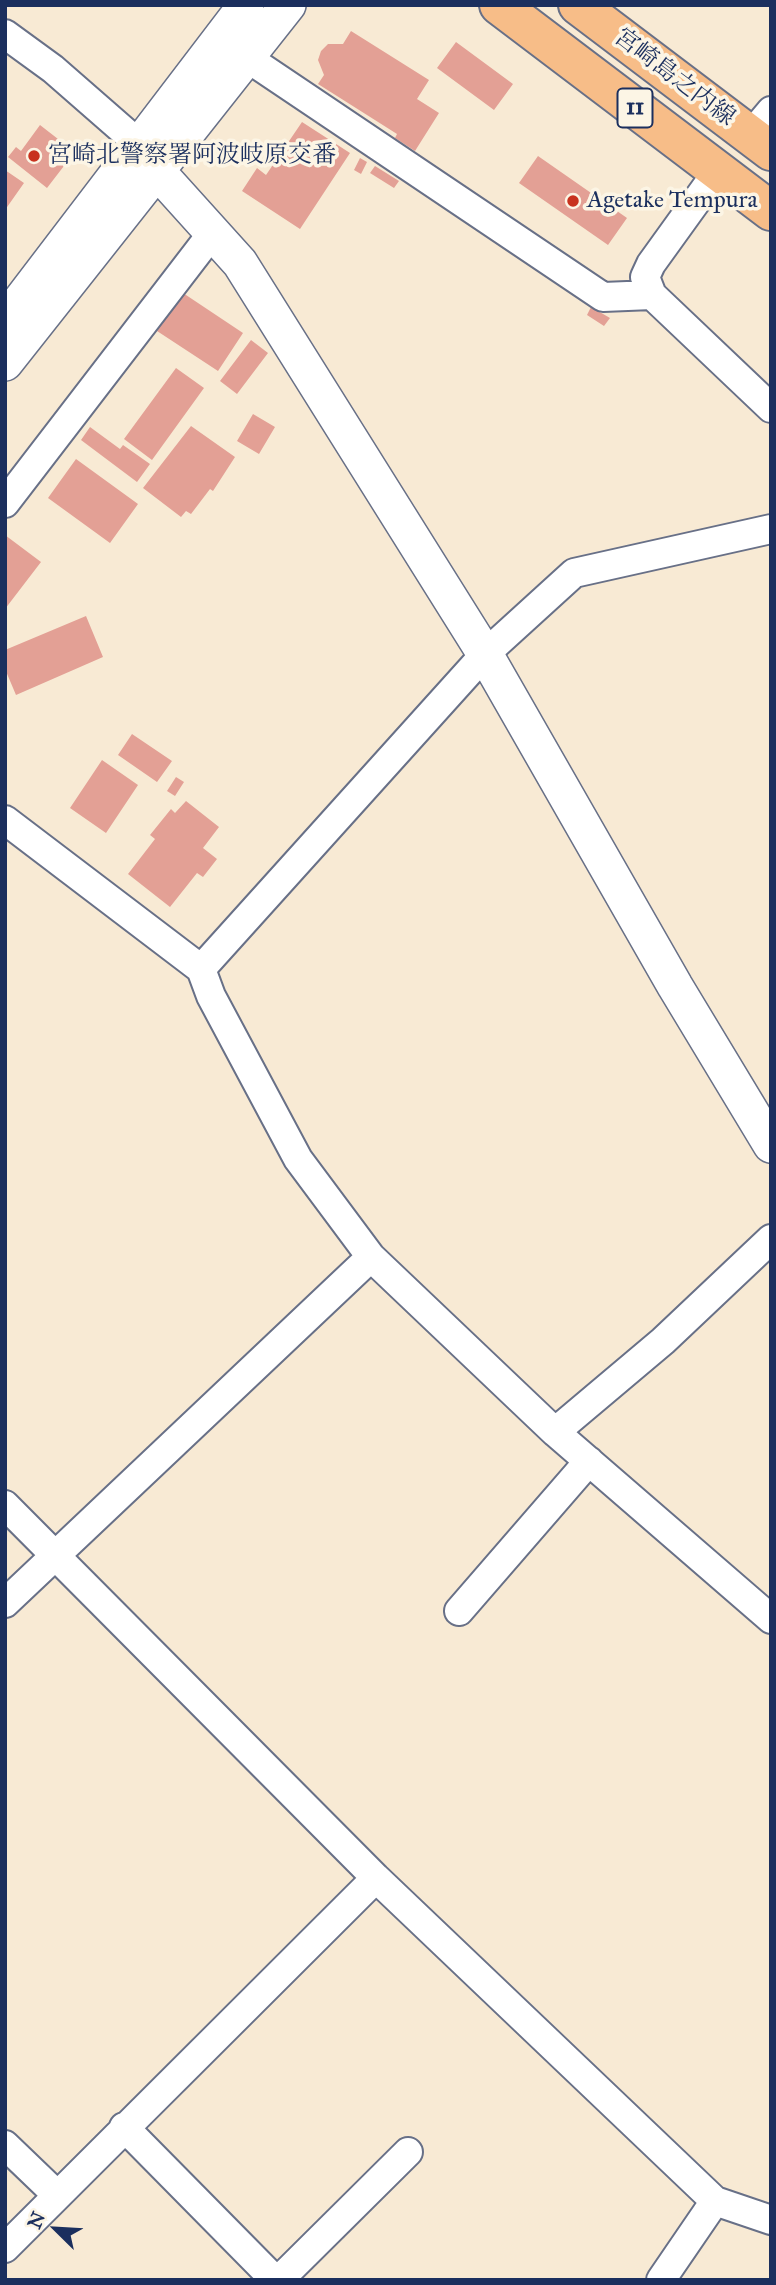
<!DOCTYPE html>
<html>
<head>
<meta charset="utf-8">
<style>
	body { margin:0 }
	#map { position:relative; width:776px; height:2285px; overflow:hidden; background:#f8ead4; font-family:"IM FELL Great Primer",serif }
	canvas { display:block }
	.frame { position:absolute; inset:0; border:7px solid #1b2f5e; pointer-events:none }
	.north { position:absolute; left:21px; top:2194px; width:70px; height:70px; -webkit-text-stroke:5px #fcf5e5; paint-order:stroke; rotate:294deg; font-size:19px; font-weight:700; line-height:28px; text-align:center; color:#1b2f5e }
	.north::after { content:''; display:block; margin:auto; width:24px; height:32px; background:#1b2f5e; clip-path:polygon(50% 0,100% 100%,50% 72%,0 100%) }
</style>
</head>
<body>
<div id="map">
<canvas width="776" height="2285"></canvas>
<div class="frame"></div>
<div class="north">N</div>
</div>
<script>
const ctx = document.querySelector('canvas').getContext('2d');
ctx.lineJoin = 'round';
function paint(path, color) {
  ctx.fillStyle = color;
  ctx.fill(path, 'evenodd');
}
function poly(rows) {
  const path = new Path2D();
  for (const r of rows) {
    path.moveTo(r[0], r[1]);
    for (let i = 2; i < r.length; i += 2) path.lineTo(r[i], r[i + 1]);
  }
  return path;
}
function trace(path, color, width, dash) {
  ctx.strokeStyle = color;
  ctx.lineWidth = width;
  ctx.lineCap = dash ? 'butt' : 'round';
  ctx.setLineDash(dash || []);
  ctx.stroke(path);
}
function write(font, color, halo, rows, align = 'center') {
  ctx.font = font + ' "IM FELL Great Primer","Noto Serif JP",serif';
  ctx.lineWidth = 7;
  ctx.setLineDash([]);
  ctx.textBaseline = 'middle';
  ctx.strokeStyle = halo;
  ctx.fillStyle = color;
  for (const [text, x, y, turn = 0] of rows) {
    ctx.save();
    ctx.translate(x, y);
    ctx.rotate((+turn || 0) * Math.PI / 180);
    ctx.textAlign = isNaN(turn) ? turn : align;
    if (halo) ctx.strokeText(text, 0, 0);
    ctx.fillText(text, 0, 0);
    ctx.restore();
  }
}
paint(poly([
	[351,31,429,80,417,99,439,113,415,151,395,138,397,134,318,84,324,75,318,60,321,51,328,44,343,44],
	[456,42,513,84,494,110,437,68],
	[302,122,350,153,300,229,242,191,257,168,266,175],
	[40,125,67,146,59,155,67,162,47,188,8,157,16,147,21,151],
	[538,156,627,218,608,245,519,183],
	[360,158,367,162,361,174,354,170],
	[375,166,399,181,394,188,370,173],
	[5,170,24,183,5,210],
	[183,293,243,333,218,371,157,331],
	[591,307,610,318,604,326,587,315],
	[251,340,268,353,237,394,220,381],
	[176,368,204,388,152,460,124,439],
	[253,414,275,427,259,454,237,441],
	[191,426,235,457,213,491,210,489,191,514,186,511,181,517,143,488],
	[90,427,120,449,123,445,150,464,137,482,81,440],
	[76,459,138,504,110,543,48,498],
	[5,535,41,562,5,609],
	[86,616,103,657,16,695,5,669,5,650],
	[132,734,172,761,157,782,118,755],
	[102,760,138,785,106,833,70,808],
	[176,777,184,782,175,796,167,791],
	[186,801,219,827,203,848,217,859,203,877,197,873,170,907,128,874,155,839,150,835,171,809,175,813]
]), '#e3a095');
const minor = poly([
	[5,34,53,69,140,145],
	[246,57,603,297,652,295],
	[750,136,771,111],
	[718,171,651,264,645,277,652,295,771,408],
	[5,503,214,231],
	[5,820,201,969,211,996,298,1159,371,1257,555,1432,771,1619],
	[201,969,485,654,574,573,771,529],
	[555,1432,663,1341,771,1239],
	[5,1505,376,1878,715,2201,771,2220],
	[5,1603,371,1257],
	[459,1611,589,1461],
	[124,2127,275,2280],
	[5,2145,56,2194],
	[5,2248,376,1878],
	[279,2280,408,2152],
	[661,2280,715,2201]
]);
const tertiary = poly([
	[140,145,157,171,240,263,485,654,675,986,771,1145],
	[5,321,246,5],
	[5,363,288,5]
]);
const primary = poly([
	[499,5,771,211],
	[578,5,771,151]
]);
trace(minor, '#687087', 32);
trace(tertiary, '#687087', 38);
trace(primary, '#687087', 42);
trace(minor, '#fff', 28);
trace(tertiary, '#fff', 35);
trace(primary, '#f7bd88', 38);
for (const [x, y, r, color] of [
	[34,156,7,"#c8321e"],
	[573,201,7,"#c8321e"]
]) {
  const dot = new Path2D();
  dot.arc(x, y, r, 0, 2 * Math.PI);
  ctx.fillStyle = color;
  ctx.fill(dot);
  trace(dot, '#fcf5e5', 2.5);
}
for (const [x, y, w] of [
	[635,108,35]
]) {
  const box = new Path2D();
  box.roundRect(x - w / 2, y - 19.5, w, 39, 5);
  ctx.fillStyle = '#fcf5e5';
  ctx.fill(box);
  trace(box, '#1b2f5e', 2);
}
write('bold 23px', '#1b2f5e', null, [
	["11",635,108]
]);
write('24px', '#1b2f5e', '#fcf5e5', [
	["宮崎島之内線",674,78,37]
]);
write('24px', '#1b2f5e', '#fcf5e5', [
	["宮崎北警察署阿波岐原交番",48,156],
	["Agetake Tempura",587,201]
], 'left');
</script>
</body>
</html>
